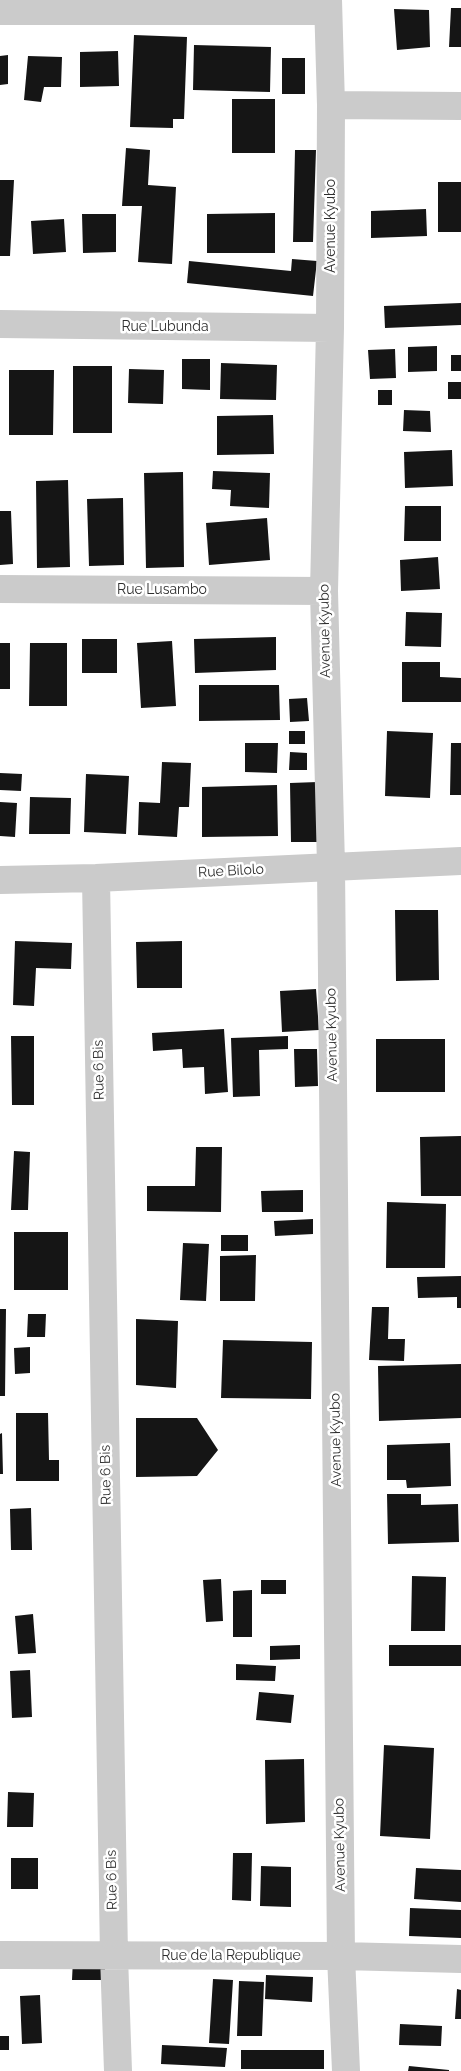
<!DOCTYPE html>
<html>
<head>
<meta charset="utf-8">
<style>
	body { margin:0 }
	canvas { display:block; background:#fff }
</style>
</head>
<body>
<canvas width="461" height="2071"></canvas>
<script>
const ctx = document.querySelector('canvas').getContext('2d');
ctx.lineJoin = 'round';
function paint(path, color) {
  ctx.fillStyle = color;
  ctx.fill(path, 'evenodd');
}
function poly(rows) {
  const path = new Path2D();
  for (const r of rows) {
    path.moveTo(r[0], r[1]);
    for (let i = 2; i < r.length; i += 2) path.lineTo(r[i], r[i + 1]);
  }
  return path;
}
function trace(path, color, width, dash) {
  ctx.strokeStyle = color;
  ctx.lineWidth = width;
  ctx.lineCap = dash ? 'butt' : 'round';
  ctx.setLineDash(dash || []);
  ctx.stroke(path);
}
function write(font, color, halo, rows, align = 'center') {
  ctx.font = font + ' Raleway,sans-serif';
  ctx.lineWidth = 5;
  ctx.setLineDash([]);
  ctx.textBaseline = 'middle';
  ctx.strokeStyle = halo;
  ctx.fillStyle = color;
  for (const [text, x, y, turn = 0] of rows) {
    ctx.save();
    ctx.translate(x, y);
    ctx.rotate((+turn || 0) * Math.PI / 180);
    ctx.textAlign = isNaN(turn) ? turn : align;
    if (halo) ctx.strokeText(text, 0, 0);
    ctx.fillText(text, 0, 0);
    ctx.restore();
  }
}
paint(poly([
	[451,8,461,8,461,47,449,47],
	[394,9,429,10,430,47,397,50],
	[134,35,187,37,184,119,173,119,173,128,130,127],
	[194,45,271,47,270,92,193,90],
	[118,51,119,86,80,87,80,52],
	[8,55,8,84,0,85,0,56],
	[28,56,62,57,61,87,44,87,41,102,24,100],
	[282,58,305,58,305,94,282,94],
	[232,99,275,99,275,153,232,153],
	[126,148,150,150,148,185,176,187,172,264,138,262,142,206,122,206],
	[295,150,316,150,313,242,293,242],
	[0,180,14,180,10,256,0,256],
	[438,182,461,182,461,232,438,232],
	[426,209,427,236,371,238,371,211],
	[275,213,275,253,207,253,207,214],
	[82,214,116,214,116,252,83,253],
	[64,219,66,252,33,254,31,221],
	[292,259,317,261,313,296,187,283,189,261,291,271],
	[461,303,461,325,385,328,384,306],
	[437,346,437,371,408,372,408,347],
	[395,349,396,378,370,379,368,350],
	[451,355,461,355,461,371,451,371],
	[182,359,210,359,210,390,182,389],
	[221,363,277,365,276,400,220,399],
	[73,366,112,366,112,433,73,433],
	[129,369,164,370,163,404,128,403],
	[9,370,54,370,53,435,9,435],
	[448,382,461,382,461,399,448,399],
	[378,390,392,390,392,405,378,405],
	[404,410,430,411,431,432,403,431],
	[273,415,274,454,217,455,217,416],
	[452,450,453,486,405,488,404,452],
	[213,471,270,473,269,508,230,506,231,490,212,489],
	[183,472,184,567,146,568,144,473],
	[68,480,70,567,37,568,36,481],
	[123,498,124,565,89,566,87,499],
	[405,506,441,506,441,541,404,541],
	[0,511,11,511,13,564,0,565],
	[267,518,270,560,209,565,206,523],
	[438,557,440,589,401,591,400,560],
	[406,612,442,613,441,647,405,646],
	[276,637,276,670,195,673,194,639],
	[82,639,117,639,117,673,82,673],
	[172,641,176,706,141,708,137,643],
	[0,643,10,643,10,689,0,689],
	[30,643,67,643,67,706,29,706],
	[402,662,440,662,440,677,461,678,461,702,402,702],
	[199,685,279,685,280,720,199,721],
	[307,698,309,721,290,722,289,699],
	[289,731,305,731,305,744,289,744],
	[387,731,433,733,430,798,385,796],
	[245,743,278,743,277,773,245,772],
	[451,743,461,743,461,795,450,795],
	[290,752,307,753,307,770,289,770],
	[162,762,191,763,189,807,179,807,177,837,138,835,139,802,160,803],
	[0,773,22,774,21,791,0,790],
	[86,774,129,776,126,834,84,832],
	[318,782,319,842,291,842,290,783],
	[277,785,278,836,202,837,202,787],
	[30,797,71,798,70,834,29,834],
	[0,802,17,803,15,837,0,836],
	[395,910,438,910,439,980,396,981],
	[15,941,72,943,71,969,36,968,34,1006,13,1005],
	[182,941,182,988,137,988,136,942],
	[316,989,319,1030,282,1032,280,991],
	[224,1029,228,1092,205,1094,204,1067,183,1068,182,1049,153,1051,152,1033],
	[11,1036,34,1036,34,1105,12,1105],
	[288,1036,288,1049,259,1050,260,1096,233,1097,231,1038],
	[376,1039,445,1039,445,1092,376,1092],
	[294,1049,317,1049,318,1086,295,1087],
	[461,1136,461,1196,421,1196,420,1137],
	[196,1147,222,1147,221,1212,147,1211,147,1186,195,1186],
	[14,1151,30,1152,28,1210,11,1210],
	[303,1190,303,1212,262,1212,261,1191],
	[387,1202,446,1204,445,1268,386,1268],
	[313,1219,313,1234,275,1236,274,1221],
	[14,1232,68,1232,68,1290,14,1290],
	[221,1235,248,1235,248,1251,221,1251],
	[183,1243,209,1244,206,1301,180,1300],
	[256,1255,255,1301,220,1301,220,1256],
	[461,1276,461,1308,457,1308,457,1297,418,1298,417,1277],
	[372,1307,389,1307,388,1339,405,1339,404,1361,369,1360],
	[0,1309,6,1309,5,1396,0,1396],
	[28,1314,46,1314,45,1337,27,1337],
	[136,1319,178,1321,176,1388,136,1385],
	[223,1340,312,1342,311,1399,221,1398],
	[30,1347,30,1373,15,1374,14,1348],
	[461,1364,461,1418,379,1421,378,1366],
	[16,1413,48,1413,49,1460,59,1460,59,1481,16,1481],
	[136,1418,197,1418,218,1450,197,1476,136,1477],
	[2,1433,3,1474,0,1474,0,1434],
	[450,1443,451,1486,407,1488,406,1480,387,1480,387,1445],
	[387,1494,421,1494,421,1505,458,1504,459,1542,388,1544],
	[31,1508,32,1550,11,1550,10,1509],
	[412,1576,446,1577,445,1631,411,1631],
	[221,1579,223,1621,206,1622,203,1580],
	[261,1580,286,1580,286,1594,261,1594],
	[252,1590,252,1637,233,1637,233,1591],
	[33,1614,36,1653,18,1654,15,1616],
	[300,1645,300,1659,270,1660,270,1646],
	[389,1645,461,1645,461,1666,389,1666],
	[236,1664,276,1666,275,1681,236,1680],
	[30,1670,32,1717,12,1718,10,1671],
	[259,1692,294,1695,291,1723,256,1720],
	[384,1745,434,1748,430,1839,380,1836],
	[304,1759,305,1822,266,1824,265,1760],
	[8,1792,34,1793,33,1827,7,1827],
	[233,1853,252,1853,251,1901,232,1900],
	[11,1858,38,1858,38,1889,11,1889],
	[261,1866,291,1867,291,1907,260,1906],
	[416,1868,461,1870,461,1902,414,1899],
	[410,1908,461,1910,461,1938,409,1936],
	[73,1959,105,1960,105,1980,72,1980],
	[266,1975,313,1977,312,2002,265,1999],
	[213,1979,233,1980,229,2044,209,2043],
	[239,1981,264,1982,262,2036,237,2036],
	[457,1989,461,1990,461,2019,455,2019],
	[40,1995,42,2043,22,2044,20,1996],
	[400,2024,442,2026,441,2046,399,2045],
	[0,2036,9,2036,9,2050,0,2050],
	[162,2045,227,2048,225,2067,161,2064],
	[241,2050,324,2050,324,2069,241,2069],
	[409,2066,449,2070,449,2071,408,2071]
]), '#151515');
trace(poly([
	[328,0,331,105,330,328,324,591,331,866,341,1956,346,2071],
	[0,11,328,11],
	[331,105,461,106],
	[0,324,330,328],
	[0,589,324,591],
	[96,878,114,1956,118,2071],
	[0,880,96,878,461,861],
	[0,1955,341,1956,461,1959]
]), '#cbcbcb', 28);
write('14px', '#2e2e2e', '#fff', [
	["Avenue Kyubo",331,226,-90],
	["Rue Lubunda",165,327],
	["Rue Lusambo",162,590],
	["Avenue Kyubo",325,631,-91],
	["Rue Bilolo",231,871,-3],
	["Avenue Kyubo",332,1035,-91],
	["Rue 6 Bis",99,1070,-91],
	["Avenue Kyubo",336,1440,-91],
	["Rue 6 Bis",106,1475,-91],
	["Avenue Kyubo",340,1845,-91],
	["Rue 6 Bis",112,1880,-91],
	["Rue de la Republique",231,1956]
]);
</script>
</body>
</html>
